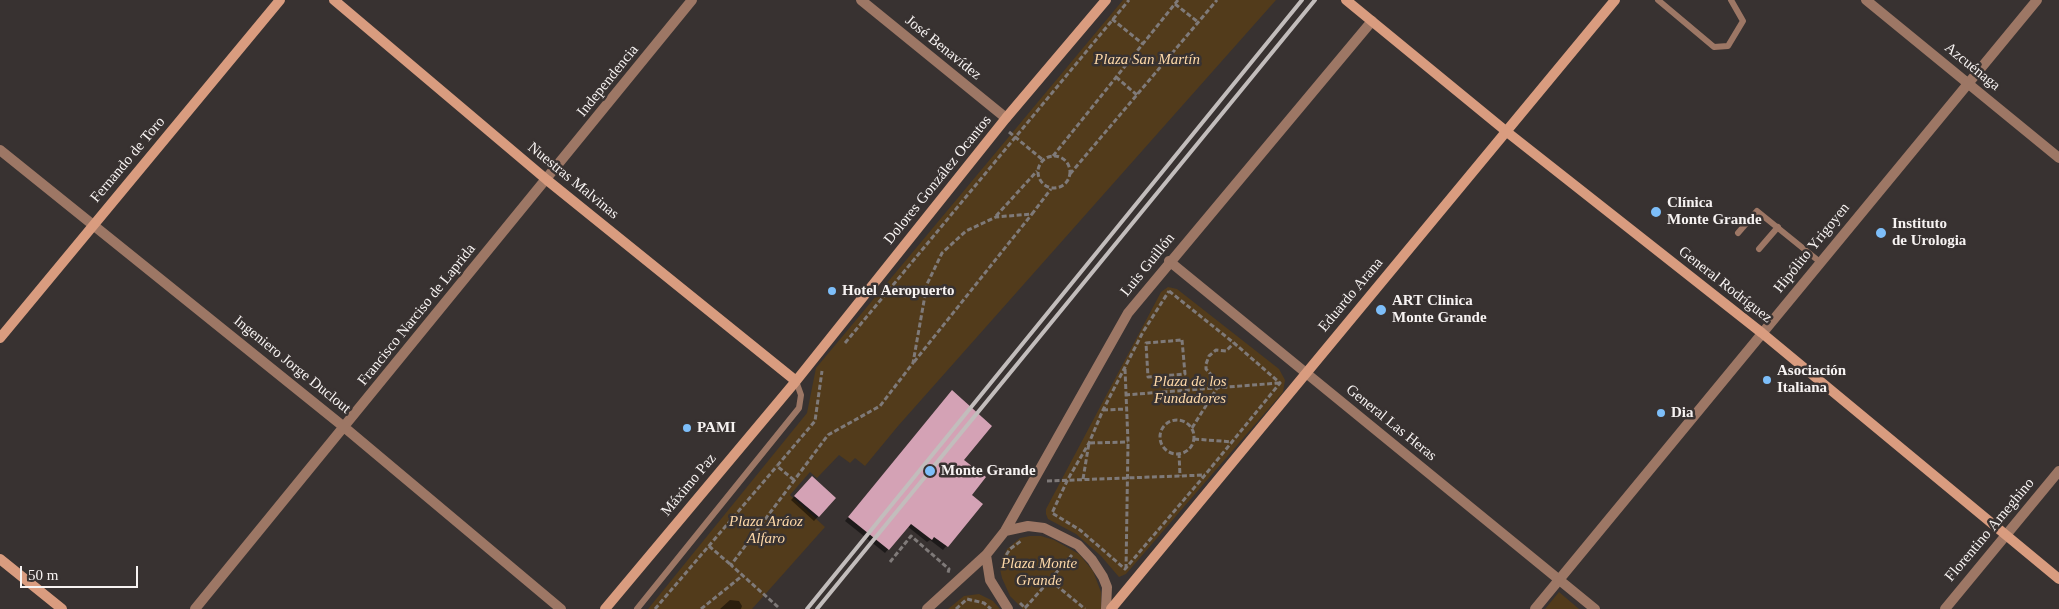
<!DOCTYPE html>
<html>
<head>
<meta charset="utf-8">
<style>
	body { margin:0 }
	#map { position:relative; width:2059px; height:609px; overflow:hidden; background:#383231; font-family:"Times New Roman",serif }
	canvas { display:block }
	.scale { position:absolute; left:20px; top:566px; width:118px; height:22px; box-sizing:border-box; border:2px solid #f7f3f2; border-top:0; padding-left:6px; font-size:15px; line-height:18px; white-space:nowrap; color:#f7f3f2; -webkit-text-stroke:4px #383231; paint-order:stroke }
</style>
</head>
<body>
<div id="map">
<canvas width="2059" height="609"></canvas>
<div class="scale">50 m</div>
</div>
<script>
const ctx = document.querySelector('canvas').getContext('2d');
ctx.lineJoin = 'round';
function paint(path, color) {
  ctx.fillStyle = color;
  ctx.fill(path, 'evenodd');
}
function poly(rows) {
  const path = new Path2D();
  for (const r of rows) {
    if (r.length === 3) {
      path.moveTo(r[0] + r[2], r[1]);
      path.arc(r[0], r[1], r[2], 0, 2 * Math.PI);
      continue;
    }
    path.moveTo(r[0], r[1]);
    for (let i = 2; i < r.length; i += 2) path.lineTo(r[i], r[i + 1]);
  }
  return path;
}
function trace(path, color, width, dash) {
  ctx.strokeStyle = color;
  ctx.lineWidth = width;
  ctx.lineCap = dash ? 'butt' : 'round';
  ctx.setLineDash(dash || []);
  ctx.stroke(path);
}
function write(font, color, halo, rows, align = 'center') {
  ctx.font = font + ' "Times New Roman",serif';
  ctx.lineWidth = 5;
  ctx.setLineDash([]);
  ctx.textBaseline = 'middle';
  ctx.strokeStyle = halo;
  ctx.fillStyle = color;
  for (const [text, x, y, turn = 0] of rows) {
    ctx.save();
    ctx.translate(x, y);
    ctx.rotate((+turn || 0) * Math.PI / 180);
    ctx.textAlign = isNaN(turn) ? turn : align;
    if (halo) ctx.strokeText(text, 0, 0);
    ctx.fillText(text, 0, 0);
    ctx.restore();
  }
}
paint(poly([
	[1123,0,1276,0,898,426,865,466,855,458,850,463,839,455,817,478,810,472,790,495,825,527,752,609,648,609,807,413,816,368],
	[1168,287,1177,289,1279,369,1285,380,1283,392,1126,574,1119,577,1101,556,1076,534,1048,519,1046,514,1046,509,1161,292],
	[1030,536,1041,536,1054,540,1079,554,1093,571,1101,592,1101,609,1023,609,1010,596,1002,578,1000,569,1002,560,1007,549,1020,538],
	[1559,592,1579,609,1545,609],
	[979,594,993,601,1000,609,948,609,964,596]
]), '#523b1b');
paint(poly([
	[948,395,970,495,981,504,943,550,930,540,927,542,907,526,885,553,845,521],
	[812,478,835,498,814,521,791,500],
	[730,600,739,601,742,606,741,609,720,609]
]), '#0007');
paint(poly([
	[952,390,992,426,964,460,986,477,972,495,983,504,948,547,934,537,932,540,911,524,889,550,848,517],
	[812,476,836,498,819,517,794,496]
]), '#d4a2b5');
trace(poly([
	[1175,4,1198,22],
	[1112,19,1143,44],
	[1116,77,1137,95],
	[1009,132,1043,160],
	[1054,172,16],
	[1053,156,1178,0],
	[1070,174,1217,0],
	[996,216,1037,171],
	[1169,291,1234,343,1280,383,1205,475,1125,569,1080,530,1052,513,1068,479,1089,443,1103,410,1143,332,1169,291],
	[1182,340,1185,374,1148,377,1146,343,1182,340],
	[845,343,1129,0],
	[914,362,1032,214],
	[1125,369,1128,442,1126,570],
	[1166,376,1168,391],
	[1125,395,1279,383],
	[1103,410,1126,409],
	[1177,437,17],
	[1192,428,1217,388,1215,379,1206,369,1206,364,1209,356,1216,350,1226,351,1234,343],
	[1194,439,1233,442],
	[1179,453,1180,476],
	[1083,479,1089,443,1128,442],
	[794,480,777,466,815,421,822,371],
	[1047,481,1205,475],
	[709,546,731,565],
	[890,562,911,536,949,569,948,573],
	[1002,569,1003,560,1010,549,1021,541],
	[1050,580,1085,609],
	[1020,603,1026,609],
	[778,607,731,565,828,435,880,406,913,363,927,284,942,253,966,231,996,217,1032,214,1051,189],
	[1025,608,1072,555],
	[655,609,777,466],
	[701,609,742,576],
	[956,609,967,599,984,603,991,609]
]), '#7f7a79', 3, [5, 2.5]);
trace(poly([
	[1658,0,1714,47,1728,46,1743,21,1731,0],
	[1738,233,1757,211,1820,262],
	[1759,249,1778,227],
	[637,609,799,408,801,395,796,381]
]), '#9d7765', 6);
trace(poly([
	[861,0,1006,118],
	[1866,0,2059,158],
	[0,150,344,427,561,609],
	[1169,261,1595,609],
	[1005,531,1028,526,1044,528,1078,545,1092,560,1103,577,1107,587,1106,609],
	[986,555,990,580,1008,609],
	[195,609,692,0],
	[927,609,986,555,1005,531,1128,313,1372,21],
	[1535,609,2037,0],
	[1945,609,2059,471]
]), '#9d7765', 10);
trace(poly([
	[334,0,547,180,796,381],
	[1346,0,1507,132,1762,333,2059,579],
	[0,338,280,0],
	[0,559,62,609],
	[605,609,796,381,1006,118,1106,0],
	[1111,609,1615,0]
]), '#d99c7f', 10);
trace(poly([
	[807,609,1302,0],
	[817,609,1315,0]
]), '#c2bdbc', 4);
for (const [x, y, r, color] of [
	[1656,212,6,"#7dbef9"],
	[1881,233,6,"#7dbef9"],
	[832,291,5,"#7dbef9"],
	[1381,310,6,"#7dbef9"],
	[1767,380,5,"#7dbef9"],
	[1661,413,5,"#7dbef9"],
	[687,428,5,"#7dbef9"],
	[930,471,6,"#7dbef9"]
]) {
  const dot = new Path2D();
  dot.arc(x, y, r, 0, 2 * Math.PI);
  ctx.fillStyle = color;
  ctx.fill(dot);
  trace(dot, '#383231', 2);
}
write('15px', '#f7f3f2', '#383231', [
	["José Benavídez",943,48,39],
	["Azcuénaga",1972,67,39],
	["Independencia",608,81,-51],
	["Fernando de Toro",128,160,-50],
	["Dolores González Ocantos",938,180,-51],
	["Nuestras Malvinas",573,181,39],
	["Hipólito Yrigoyen",1812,248,-51],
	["Luis Guillón",1148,265,-51],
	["General Rodríguez",1725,285,38],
	["Eduardo Arana",1351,295,-50],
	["Francisco Narciso de Laprida",417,315,-51],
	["Ingeniero Jorge Duclout",292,365,39],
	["General Las Heras",1391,423,39],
	["Máximo Paz",689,485,-50],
	["Florentino Ameghino",1990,530,-50]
]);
write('italic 15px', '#fdd8a8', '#383231', [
	["Plaza San Martín",1147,60],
	["Plaza de los",1190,382],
	["Fundadores",1190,399],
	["Plaza Aráoz",766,522],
	["Alfaro",766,539],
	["Plaza Monte",1039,564],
	["Grande",1039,581]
]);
write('bold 15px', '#f7f3f2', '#383231', [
	["Clínica",1667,203],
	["Monte Grande",1667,220],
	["Instituto",1892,224],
	["de Urologia",1892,241],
	["Hotel Aeropuerto",842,291],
	["ART Clinica",1392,301],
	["Monte Grande",1392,318],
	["Asociación",1777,371],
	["Italiana",1777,388],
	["Dia",1671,413],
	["PAMI",697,428],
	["Monte Grande",941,471]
], 'left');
</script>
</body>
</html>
